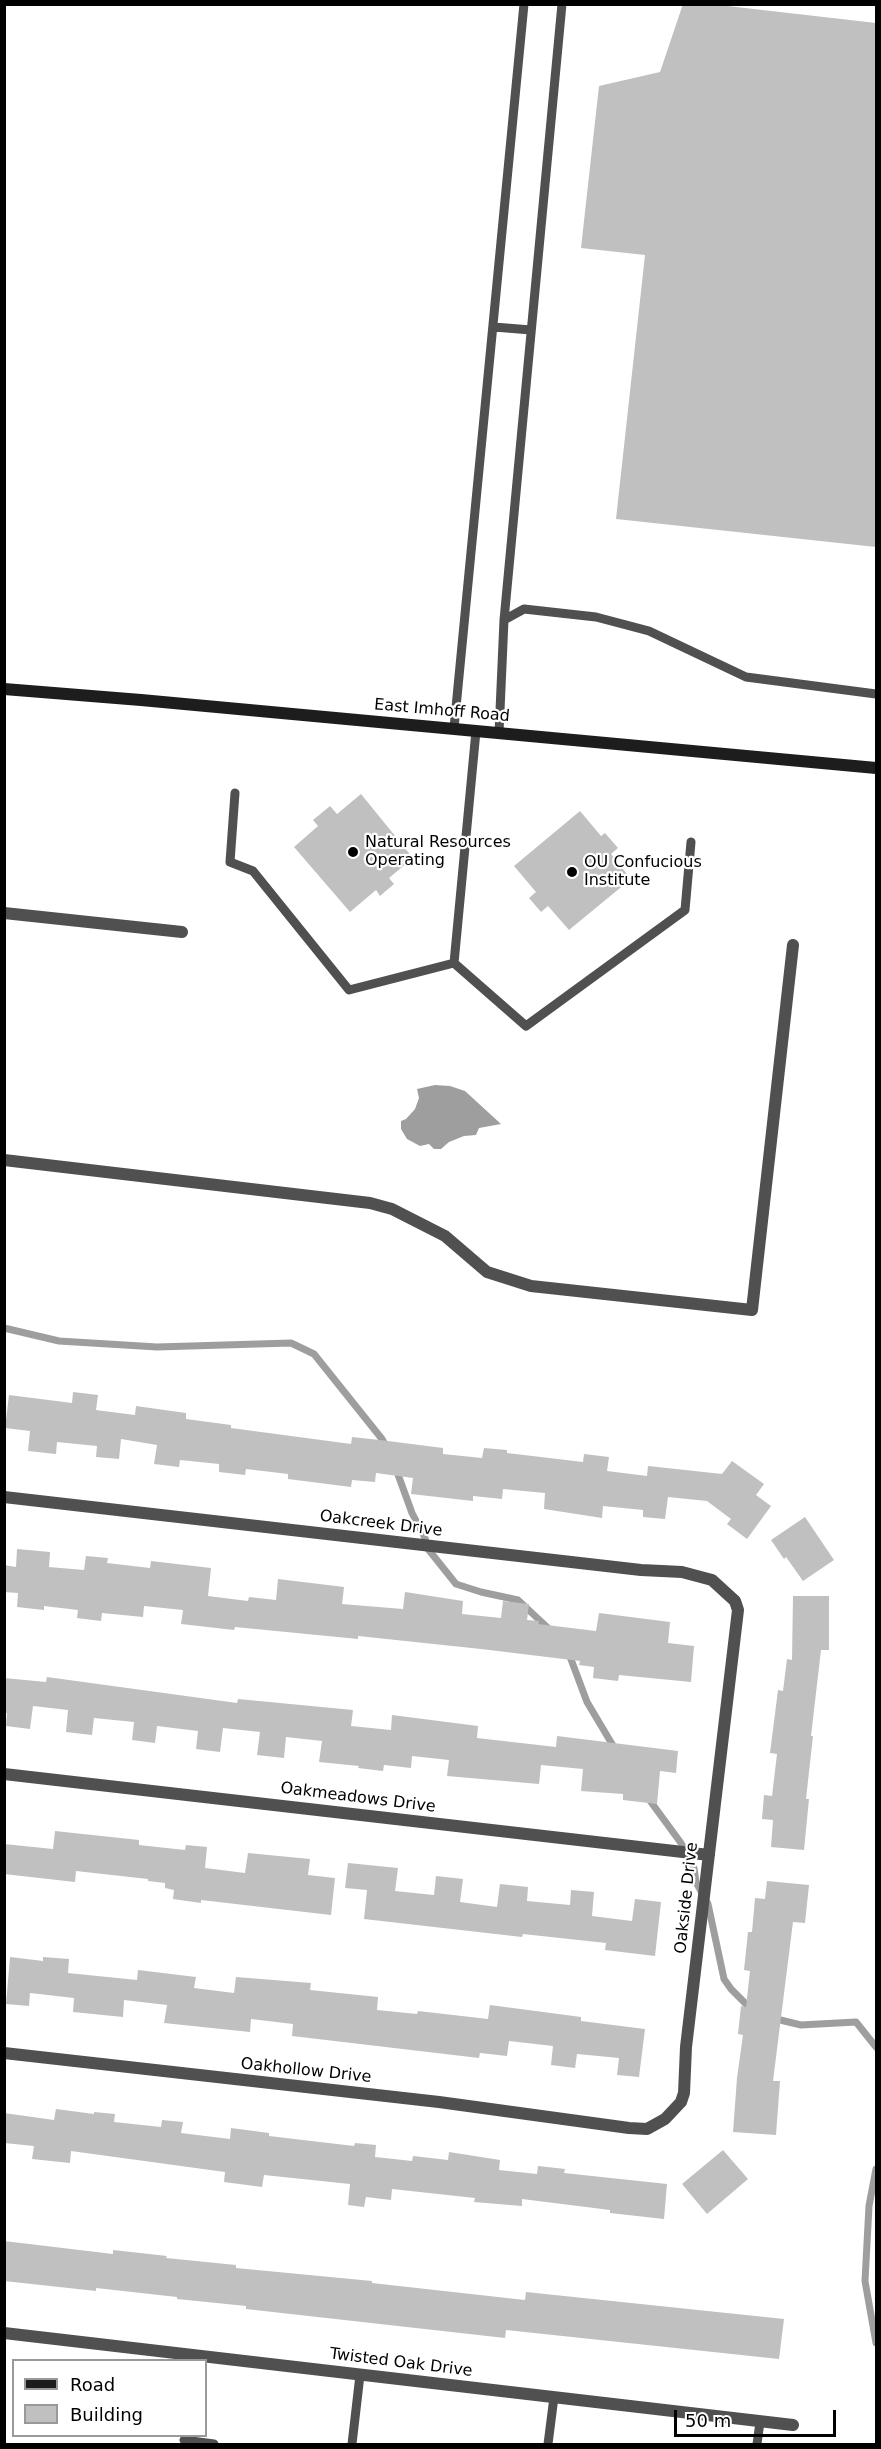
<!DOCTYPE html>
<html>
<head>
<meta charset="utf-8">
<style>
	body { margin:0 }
	#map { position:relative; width:881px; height:2449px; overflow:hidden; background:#fff; font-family:"DejaVu Sans",sans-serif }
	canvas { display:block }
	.frame { position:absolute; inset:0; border:6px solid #000; pointer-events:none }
	.legend { position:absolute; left:12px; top:2359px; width:195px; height:78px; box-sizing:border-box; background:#fff; border:2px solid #999; margin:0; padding:8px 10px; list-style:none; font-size:18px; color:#000 }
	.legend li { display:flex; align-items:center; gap:12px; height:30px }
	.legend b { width:30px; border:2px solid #999 }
	.scale { position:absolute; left:674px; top:2410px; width:162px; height:27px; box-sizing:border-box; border:3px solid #000; border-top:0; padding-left:8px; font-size:18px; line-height:21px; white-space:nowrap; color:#000; -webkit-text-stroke:4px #fff; paint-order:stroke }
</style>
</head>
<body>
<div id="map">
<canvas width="881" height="2449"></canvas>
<div class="frame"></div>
<ul class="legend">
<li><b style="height:8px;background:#1d1d1d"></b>Road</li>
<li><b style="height:16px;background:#c0c0c0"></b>Building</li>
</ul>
<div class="scale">50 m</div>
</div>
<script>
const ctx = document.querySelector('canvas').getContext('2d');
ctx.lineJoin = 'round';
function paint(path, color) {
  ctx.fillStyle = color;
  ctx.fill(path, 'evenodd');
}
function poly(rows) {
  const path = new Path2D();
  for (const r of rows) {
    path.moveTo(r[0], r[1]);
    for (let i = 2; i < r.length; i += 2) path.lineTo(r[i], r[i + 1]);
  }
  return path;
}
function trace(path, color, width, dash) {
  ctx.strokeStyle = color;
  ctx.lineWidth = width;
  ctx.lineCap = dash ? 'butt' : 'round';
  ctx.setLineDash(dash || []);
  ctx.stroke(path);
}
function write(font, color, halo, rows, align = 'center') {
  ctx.font = font + ' "DejaVu Sans",sans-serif';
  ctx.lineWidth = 4.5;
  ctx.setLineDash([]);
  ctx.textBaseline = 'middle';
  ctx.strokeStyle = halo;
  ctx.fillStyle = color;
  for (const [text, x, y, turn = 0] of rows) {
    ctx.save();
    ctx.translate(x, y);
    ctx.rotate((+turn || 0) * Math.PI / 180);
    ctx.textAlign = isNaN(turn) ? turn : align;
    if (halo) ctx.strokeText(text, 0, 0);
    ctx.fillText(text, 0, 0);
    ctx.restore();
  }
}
paint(poly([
	[435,1085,450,1086,465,1091,501,1124,479,1128,476,1135,464,1136,449,1142,441,1149,434,1149,429,1144,420,1146,407,1139,401,1129,401,1121,406,1119,415,1109,419,1098,417,1089]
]), '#9e9e9e');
trace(poly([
	[4,1328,59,1341,157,1347,291,1343,314,1354,382,1439,387,1448],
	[396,1469,412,1513,425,1538,428,1549,456,1584,481,1592,518,1600,549,1629],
	[569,1654,587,1702,615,1749],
	[648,1798,681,1843,694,1868,696,1882,708,1904,724,1979,731,1989,751,2009],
	[772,2018,801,2025,856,2022,876,2047],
	[876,2169,869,2206,865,2281,876,2343]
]), '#9e9e9e', 7);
paint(poly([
	[683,4,710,4,876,23,876,547,616,519,645,255,581,248,599,86,660,72],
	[361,794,413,858,389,878,394,884,380,896,376,890,350,912,294,847,318,826,313,820,330,806,337,814],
	[580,811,601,836,605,833,618,848,611,854,631,879,569,930,548,906,541,912,529,898,536,892,514,866],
	[73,1392,98,1395,96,1410,135,1415,136,1406,186,1413,186,1419,231,1425,231,1428,351,1444,352,1437,380,1440,443,1448,443,1454,482,1458,484,1448,507,1450,507,1453,583,1462,584,1454,609,1457,607,1471,647,1476,648,1466,722,1474,732,1461,764,1484,756,1495,771,1506,747,1539,727,1524,731,1519,707,1501,668,1497,665,1519,643,1517,643,1510,603,1506,602,1518,544,1509,545,1493,503,1489,502,1499,473,1496,473,1501,411,1494,413,1478,376,1473,375,1482,352,1480,351,1487,288,1479,288,1474,246,1469,245,1475,219,1472,219,1464,180,1460,179,1467,154,1464,157,1445,121,1439,119,1459,96,1457,97,1446,57,1442,56,1454,28,1451,30,1431,5,1428,9,1395,72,1403],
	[805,1517,834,1560,803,1581,786,1557,784,1559,771,1540],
	[17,1549,50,1552,49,1567,84,1570,86,1556,108,1558,107,1563,150,1568,151,1561,211,1568,208,1596,248,1601,249,1597,276,1600,278,1579,344,1587,342,1604,403,1609,405,1592,463,1601,462,1614,501,1618,503,1601,529,1604,527,1620,539,1621,538,1624,596,1631,599,1613,670,1622,668,1643,694,1646,691,1682,619,1675,618,1681,593,1678,594,1667,579,1665,580,1661,481,1649,358,1636,358,1639,235,1627,234,1630,181,1624,183,1610,144,1606,143,1617,102,1613,101,1621,77,1618,78,1610,44,1606,44,1610,17,1607,18,1593,4,1592,4,1565,16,1567],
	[793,1596,829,1596,829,1650,821,1650,811,1736,813,1736,806,1799,809,1799,804,1850,771,1847,773,1820,762,1819,764,1795,772,1796,777,1754,770,1753,778,1690,783,1691,787,1659,792,1660],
	[47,1677,237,1703,238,1699,353,1710,351,1726,391,1730,392,1715,478,1726,477,1738,556,1747,557,1736,678,1751,676,1773,660,1771,657,1804,623,1800,623,1794,581,1791,583,1769,541,1765,539,1784,447,1776,449,1760,412,1756,411,1768,384,1765,383,1771,358,1768,359,1766,319,1762,322,1741,286,1737,284,1758,257,1755,260,1732,223,1728,220,1752,196,1749,198,1731,157,1726,155,1743,132,1740,134,1722,94,1718,92,1735,66,1732,68,1710,33,1706,30,1729,6,1726,7,1713,4,1713,4,1678,46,1682],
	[55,1831,139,1840,139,1845,185,1850,186,1845,207,1847,205,1868,245,1873,248,1853,310,1859,308,1875,335,1878,331,1915,201,1900,201,1903,173,1899,174,1890,165,1888,165,1883,148,1881,148,1879,76,1871,75,1882,4,1874,4,1844,53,1849],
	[348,1863,398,1868,395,1891,434,1895,436,1876,463,1879,460,1902,497,1907,500,1884,528,1887,527,1901,570,1905,571,1890,594,1892,592,1916,632,1921,635,1899,661,1902,655,1956,605,1950,606,1943,523,1934,522,1937,364,1919,367,1890,345,1888],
	[767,1881,809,1885,805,1923,793,1922,773,2081,780,2081,776,2135,733,2132,737,2078,743,2035,738,2034,741,2006,746,2007,750,1971,744,1970,748,1932,752,1932,755,1898,765,1899],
	[10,1957,43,1961,43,1957,69,1959,68,1973,137,1980,138,1970,196,1977,194,1988,234,1993,236,1977,311,1983,310,1990,378,1997,377,2010,417,2014,418,2011,488,2019,490,2005,581,2017,581,2021,645,2029,639,2077,617,2075,619,2058,577,2054,575,2068,551,2065,553,2046,509,2041,507,2056,480,2053,479,2058,292,2036,293,2024,251,2019,250,2032,164,2023,167,2005,124,2000,123,2017,73,2012,74,1998,30,1993,29,2006,6,2004],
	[56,2109,94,2114,94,2112,115,2114,114,2122,161,2127,162,2120,183,2122,181,2133,230,2139,231,2128,269,2133,269,2136,354,2146,355,2143,376,2145,375,2157,412,2161,413,2156,448,2160,449,2152,500,2160,499,2170,537,2174,538,2166,565,2169,564,2173,667,2184,664,2219,610,2213,610,2210,522,2199,522,2206,474,2202,475,2198,392,2189,391,2200,366,2197,364,2207,348,2205,350,2184,264,2175,262,2187,224,2182,225,2172,71,2151,70,2163,32,2159,34,2146,4,2143,4,2113,54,2120],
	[723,2150,748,2179,707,2214,682,2184],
	[4,2241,113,2254,113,2250,167,2256,166,2258,236,2265,236,2268,372,2281,372,2283,525,2300,526,2292,784,2319,779,2359,506,2330,505,2338,246,2309,246,2306,177,2299,177,2297,96,2288,96,2291,4,2281]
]), '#c0c0c0');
trace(poly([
	[494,327,531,330],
	[504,620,562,4],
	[454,728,524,4],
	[499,733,504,620,524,609,596,617,649,631,746,677,876,694],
	[235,793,230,862,253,871,349,990,454,963,476,731],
	[454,963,526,1026,685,910,691,842],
	[184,2440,214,2444],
	[352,2444,360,2375],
	[548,2444,554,2397],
	[757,2444,760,2422]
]), '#505050', 9);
trace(poly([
	[4,913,182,932],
	[4,1160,370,1203,392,1209,445,1236,487,1272,531,1286,752,1310,793,945],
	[4,1497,641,1570,682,1572,712,1580,735,1601,738,1610,686,2047,684,2093,681,2102,665,2119,647,2129,629,2128,439,2102,4,2053],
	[4,1774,709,1855],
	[4,2333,793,2425]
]), '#505050', 12);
trace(poly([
	[4,689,141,700,876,768]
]), '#1d1d1d', 12);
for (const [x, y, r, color] of [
	[353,852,6,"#000"],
	[572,872,6,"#000"]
]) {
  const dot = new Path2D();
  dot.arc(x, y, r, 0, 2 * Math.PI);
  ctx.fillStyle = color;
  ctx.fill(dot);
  trace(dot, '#fff', 2);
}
write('16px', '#000', '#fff', [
	["East Imhoff Road",442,711,5],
	["Oakcreek Drive",381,1524,7],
	["Oakmeadows Drive",358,1798,7],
	["Oakside Drive",687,1898,-84],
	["Oakhollow Drive",306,2071,6],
	["Twisted Oak Drive",401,2363,7]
]);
write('16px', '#000', '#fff', [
	["Natural Resources",365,843],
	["Operating",365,861],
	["OU Confucious",584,863],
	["Institute",584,881]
], 'left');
</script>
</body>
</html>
